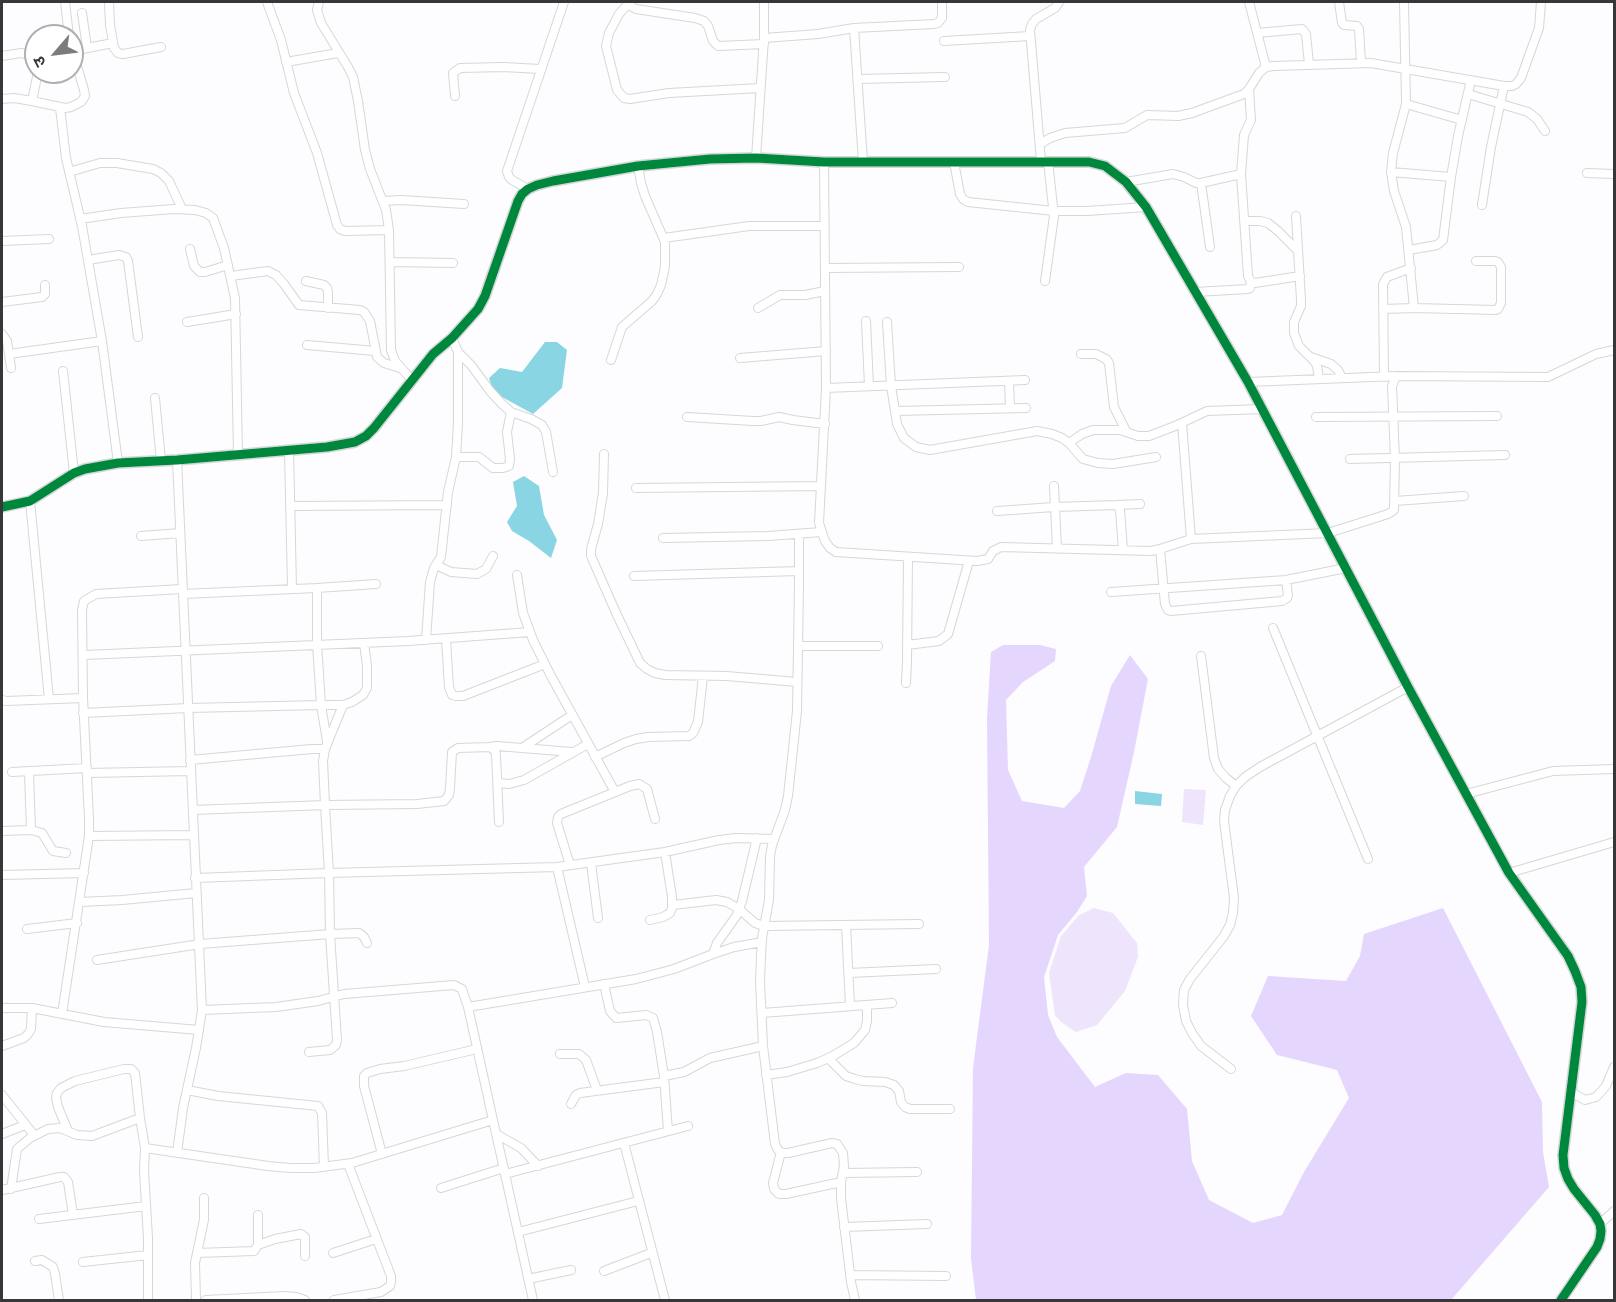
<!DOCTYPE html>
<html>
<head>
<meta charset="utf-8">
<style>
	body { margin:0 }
	#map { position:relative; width:1616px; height:1302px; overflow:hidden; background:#fdfcfe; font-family:Bitter,"Noto Sans Devanagari",serif }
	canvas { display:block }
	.frame { position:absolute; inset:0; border:3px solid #373638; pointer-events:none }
	.north { position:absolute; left:24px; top:24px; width:60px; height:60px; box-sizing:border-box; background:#fff; border:2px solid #afafaf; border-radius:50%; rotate:242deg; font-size:16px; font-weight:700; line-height:24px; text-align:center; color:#373638 }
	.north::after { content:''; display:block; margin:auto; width:21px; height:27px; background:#7c7b7d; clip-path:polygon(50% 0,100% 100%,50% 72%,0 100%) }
</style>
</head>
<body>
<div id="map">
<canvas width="1616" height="1302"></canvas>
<div class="frame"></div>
<div class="north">उ</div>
</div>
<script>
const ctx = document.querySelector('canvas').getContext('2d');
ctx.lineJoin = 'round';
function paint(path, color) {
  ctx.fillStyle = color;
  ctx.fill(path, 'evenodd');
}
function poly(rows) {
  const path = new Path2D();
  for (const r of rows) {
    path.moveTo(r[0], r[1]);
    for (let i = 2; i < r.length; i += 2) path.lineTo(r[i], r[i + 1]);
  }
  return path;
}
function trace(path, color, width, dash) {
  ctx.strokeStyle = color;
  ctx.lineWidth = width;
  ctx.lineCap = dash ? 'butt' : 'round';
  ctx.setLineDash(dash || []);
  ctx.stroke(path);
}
paint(poly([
	[1184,789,1206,790,1203,825,1182,822],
	[1094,908,1113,913,1137,943,1138,957,1125,991,1097,1025,1076,1032,1061,1022,1055,1015,1049,973,1061,936,1079,915]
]), '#eee5fd');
paint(poly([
	[1003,645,1040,645,1056,649,1055,661,1023,682,1006,700,1008,770,1022,801,1064,808,1080,791,1091,757,1111,686,1130,655,1148,679,1134,752,1117,827,1084,867,1087,896,1077,912,1058,935,1044,977,1048,1015,1057,1037,1095,1087,1126,1073,1158,1075,1187,1109,1192,1161,1209,1200,1253,1223,1282,1215,1304,1172,1349,1098,1337,1070,1277,1055,1251,1016,1268,976,1346,981,1360,956,1364,934,1443,908,1542,1102,1543,1152,1549,1187,1451,1300,976,1300,971,1258,973,1068,989,945,987,718,991,652]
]), '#e5d6fe');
paint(poly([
	[545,342,557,342,567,350,562,388,533,414,493,392,489,378,500,368,522,372],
	[524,476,539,486,544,515,557,540,551,558,529,541,512,531,507,522,517,506,513,482],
	[1135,791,1162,794,1161,806,1135,804]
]), '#89d5e3');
const minor = poly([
	[65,2,69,36],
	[109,2,110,25,114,48,118,53,123,54,161,47],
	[267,2,281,40,294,93,317,153,337,225,340,229,345,231,389,230],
	[319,2,317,10,321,23,348,67,353,77,358,101,365,150,370,169,386,210,389,230,391,350,395,361,411,379],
	[628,2,632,7,636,9,695,18,704,21,708,26,713,41,718,46,764,44],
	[1249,2,1266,67],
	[1339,2,1342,23,1344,25,1357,26,1359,29,1361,62],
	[1404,2,1406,104,1393,153,1391,172,1394,191,1406,227,1414,308],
	[629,3,619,14,609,33,606,46,617,90,624,98,630,99,669,93,760,88],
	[82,13,87,48],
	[854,28,863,162],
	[1257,33,1302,29,1306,34,1309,64],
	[764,38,818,34,854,28,934,24,938,23,942,18,942,2],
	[944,41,1030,36],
	[72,51,113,43],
	[2,56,21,53,31,55,36,61],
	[286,62,338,53],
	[858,79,945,77],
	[1249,89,1251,120,1244,135,1241,174,1248,276,1251,282,1255,283,1300,276],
	[1468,94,1528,112,1537,119,1545,131],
	[455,96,453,73,460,68,503,67,540,69],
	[2,99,14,98,32,101,65,108,71,107,81,102,85,96,84,90,72,49],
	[32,101,38,72],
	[1406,104,1462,120],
	[60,108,66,158,82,226,102,341,118,463],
	[1040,144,1050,138,1065,133,1125,128,1147,115,1178,116,1192,113,1244,94,1249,89,1259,73,1266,67,1273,66,1371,63,1504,86,1512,86,1516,84,1521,78,1539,28,1541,2],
	[756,158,764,38,764,2],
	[1041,161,1030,30,1032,24,1036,19,1055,8,1059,2],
	[824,162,826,388,819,523,825,541,830,548,836,552,977,561,988,559,993,551,1001,547,1151,551,1160,549,1191,539,1328,533,1388,514,1394,510,1395,459,1392,386,1396,376,1548,377,1596,354,1614,350],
	[954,162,960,194,963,199,968,202,1054,211,1087,211,1146,207],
	[69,172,100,163,117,163,153,169,161,173,169,181,182,209],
	[1391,172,1451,177],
	[1587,173,1614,174],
	[1126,182,1173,174,1184,177,1196,183,1201,183,1241,174],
	[1201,183,1210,247],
	[528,189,512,180,509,177,507,171,564,2],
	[383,201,401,200,464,204],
	[1482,205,1491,147,1504,86],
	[1296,216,1301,300,1301,306,1294,322,1294,333,1299,346,1315,362,1317,366,1319,379],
	[80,219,121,213,174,209,195,210,206,213,213,218,224,248,235,298,238,455],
	[1244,221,1260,221,1268,223,1278,231,1298,251],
	[664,238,749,226,824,226],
	[2,241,49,239],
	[190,249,194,266,200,272,205,272,228,265],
	[1409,250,1437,245,1443,240,1451,177,1458,136,1471,80],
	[88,260,119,255,126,257,128,261,138,337],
	[390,262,453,263],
	[825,268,959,267],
	[231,276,268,271,276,275,284,284,299,305,360,310,364,312,370,321,377,357,384,363,400,368],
	[306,281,324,285,327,288,328,292,328,308],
	[1045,281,1054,216,1048,161],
	[1195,292,1248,289,1250,288,1251,282],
	[2,302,42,297,45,294,45,285],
	[758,308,780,295,805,295,825,291],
	[1383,309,1414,308,1496,310,1498,309,1501,303,1501,267,1498,262,1495,261,1476,261],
	[866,321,869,386],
	[187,322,236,314],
	[887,322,891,386,897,424,904,438,916,447,930,450,1037,431,1052,434,1062,438,1069,443,1083,459,1098,463,1113,464,1156,457],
	[2,334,7,341,11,368],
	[452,338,458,352,471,365,490,391,502,404,511,412,531,419,542,425,546,432,553,472],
	[307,345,375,351],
	[9,354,102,341],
	[1081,354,1096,354,1106,359,1109,363,1114,407,1126,431],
	[1311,357,1331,364,1338,370,1342,378],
	[740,358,826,351],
	[611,360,622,327,652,301,657,294,661,285,665,267,665,242,645,196,641,183,638,166],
	[63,371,74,473],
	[1384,377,1383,284,1387,277,1411,268],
	[1009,381,1010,408],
	[1248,382,1396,376],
	[826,388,1025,380],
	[155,398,161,461],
	[895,411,1026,408],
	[687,417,753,421,761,421,779,417,793,420,825,424],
	[1316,417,1497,416],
	[1182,423,1191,539],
	[1069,443,1082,434,1093,430,1120,430,1138,436,1149,436,1175,426,1207,411,1262,409],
	[289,450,292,588],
	[604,454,603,493,598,524,591,549,591,556,617,615,640,663,647,669,655,673,665,675,727,676,797,682],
	[456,457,479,457,493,468,503,468,509,466,510,459,507,432,511,412],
	[1350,459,1505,455],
	[1054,486,1057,548],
	[636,488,821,486],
	[30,501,49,699],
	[1395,501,1464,496],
	[1117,505,1140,504],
	[291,506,447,505],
	[997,511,1054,507,1117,505,1120,510,1123,550],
	[799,535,799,585,797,711,788,796,785,810,772,845,770,857,769,900,762,938,761,957,760,981,763,1046,775,1144,778,1150,782,1153,788,1153,832,1143,837,1144,843,1153,844,1166,841,1182,841,1198,851,1282,855,1300],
	[141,536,180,533],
	[663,538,768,536,821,532],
	[1160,549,1165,604,1168,610,1171,611,1282,601,1287,598,1288,595,1286,580],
	[436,565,451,572,477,574,486,569,493,556],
	[517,575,523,613,533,640,551,676,615,792],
	[634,576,799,571],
	[317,588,376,584],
	[1111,592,1286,580,1346,568],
	[1273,628,1368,859],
	[446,639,449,687,452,695,456,696,463,696,545,664],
	[426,640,430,582,434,568,441,557,448,492,456,457,458,423,458,352],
	[907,645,939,641,948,634,969,561],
	[798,646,878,646],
	[84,655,408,641,530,632],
	[1201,656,1214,758,1218,769,1226,778,1236,786],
	[906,683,907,662,908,557],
	[2,700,6,701,83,698],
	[343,705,325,749,323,761,325,805,417,804,444,801,449,795,450,788,452,752,458,748,490,747,495,751,496,755,499,822],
	[83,713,188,708,321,705,317,644,317,588,183,594],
	[327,741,321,705,343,705,352,702,363,695,367,688,367,666,364,643],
	[490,747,497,746,572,752],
	[522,748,572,715],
	[595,757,624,743,636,739,648,737,689,736,693,733,698,722,703,676],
	[190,760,312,749,325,749],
	[12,772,87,768],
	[29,772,31,830],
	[87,773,191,771],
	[498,783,509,784,524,780,588,744],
	[1466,794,1553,771,1614,769],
	[2,831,31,830,42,833,53,851,66,853],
	[89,836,193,835],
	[591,863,598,918],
	[570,865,557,823,558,817,561,814,630,786,639,784,647,789,655,819],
	[557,867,585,987],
	[1509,873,1614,842],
	[2,875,84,873],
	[195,878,329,873,557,867,665,852,719,840,736,838,774,839],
	[80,902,122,900,196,893],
	[673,905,716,900,727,902,739,909,755,923,764,926,919,924],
	[650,920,663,917,670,913,672,908,672,897,665,852],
	[846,925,850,1006],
	[27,929,77,923],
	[713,954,734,947,762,942],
	[97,960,200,944,330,934,329,873,325,805,193,810],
	[849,973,936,969],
	[604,984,610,1011,616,1018,646,1015,653,1018,657,1032,664,1076,668,1131],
	[468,1007,493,1120],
	[2,1008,32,1008,104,1022,199,1030],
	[202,1010,276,1007,318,1001,344,994,454,985,462,989,468,1007,636,979,674,969,713,954,717,943,737,915,742,901,757,838],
	[762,1013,892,1003],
	[62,1014,89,836,89,818,83,698,82,610,84,601,96,594,182,589],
	[2,1046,24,1038,28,1034,31,1029,32,1008],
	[309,1052,330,1050,336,1045,337,1040,330,934,359,933,364,937,367,943],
	[560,1054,579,1054,586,1060,597,1090],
	[828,1058,846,1076,855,1079,863,1081,885,1082,894,1085,899,1091,901,1102,905,1107,910,1109,950,1109],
	[1231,1069,1201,1046,1192,1033,1186,1021,1183,1005,1184,990,1190,979,1224,936,1230,925,1233,913,1234,898,1224,821,1225,810,1230,796,1236,786,1245,777,1260,767,1408,687],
	[766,1075,787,1072,817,1063,831,1057,854,1043,865,1030,867,1021,867,1005],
	[664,1076,684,1072,710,1058,763,1046],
	[187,1090,218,1096,318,1106,322,1113,324,1167],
	[1571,1092,1585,1100,1596,1097,1606,1086,1614,1067],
	[2,1095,34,1135],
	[571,1104,576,1095,580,1093,664,1082],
	[68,1131,58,1107,56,1098,57,1093,61,1088,75,1081,124,1069,131,1069,135,1073,140,1118],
	[2,1134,25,1125],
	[496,1134,521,1148,538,1166],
	[624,1143,665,1300],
	[781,1152,773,1183,774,1189,779,1194,786,1194,841,1182],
	[177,1153,183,1108,196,1048,202,1010,177,460],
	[382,1154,364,1086,364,1076,367,1073,380,1069,404,1066,477,1049],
	[843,1173,917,1172],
	[505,1174,688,1126],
	[441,1188,504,1168],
	[11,1189,17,1149,30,1138,48,1129,60,1128,77,1135,92,1136,140,1118,145,1148],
	[2,1190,60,1177,64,1177,68,1182,73,1215],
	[39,1219,146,1206],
	[1600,1224,1614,1211],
	[844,1227,927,1224],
	[518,1232,638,1201],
	[258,1245,275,1239,301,1234,305,1237,305,1256],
	[197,1253,204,1220,204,1198],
	[333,1253,376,1239],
	[35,1261,42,1260,53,1267,55,1274,59,1300],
	[83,1262,148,1255],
	[604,1271,651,1253],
	[850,1275,946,1276],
	[528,1279,571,1270],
	[148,1300,148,1238,144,1171,145,1148,268,1166,290,1168,314,1168,352,1163,493,1120,533,1300],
	[196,1300,195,1263,197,1253,254,1251,258,1245,258,1215],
	[206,1300,285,1296,296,1297,305,1300],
	[334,1300,381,1292,390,1286,391,1282,391,1276,348,1164]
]);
const tertiary = poly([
	[2,507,30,501,74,473,85,469,118,463,177,460,327,447,355,442,366,436,374,428,433,354,452,338,478,309,485,296,518,201,522,194,528,189,537,185,553,181,638,166,710,159,756,158,824,162,1089,162,1105,166,1126,182,1146,207,1248,382,1408,687,1509,873,1568,956,1575,971,1581,987,1582,1002,1563,1155,1564,1168,1568,1179,1574,1189,1595,1215,1600,1224,1601,1231,1600,1239,1597,1247,1561,1300]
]);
trace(minor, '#d7d7d8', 10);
trace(tertiary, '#d7d7d8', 12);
trace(minor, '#fff', 8);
trace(tertiary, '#fff', 9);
trace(poly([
	[2,507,30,501,74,473,85,469,118,463,177,460,327,447,355,442,366,436,374,428,433,354,452,338,478,309,485,296,518,201,522,194,528,189,537,185,553,181,638,166,710,159,756,158,824,162,1089,162,1105,166,1126,182,1146,207,1248,382,1408,687,1509,873,1568,956,1575,971,1581,987,1582,1002,1563,1155,1564,1168,1568,1179,1574,1189,1595,1215,1600,1224,1601,1231,1600,1239,1597,1247,1561,1300]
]), '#00873e', 9);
</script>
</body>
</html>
